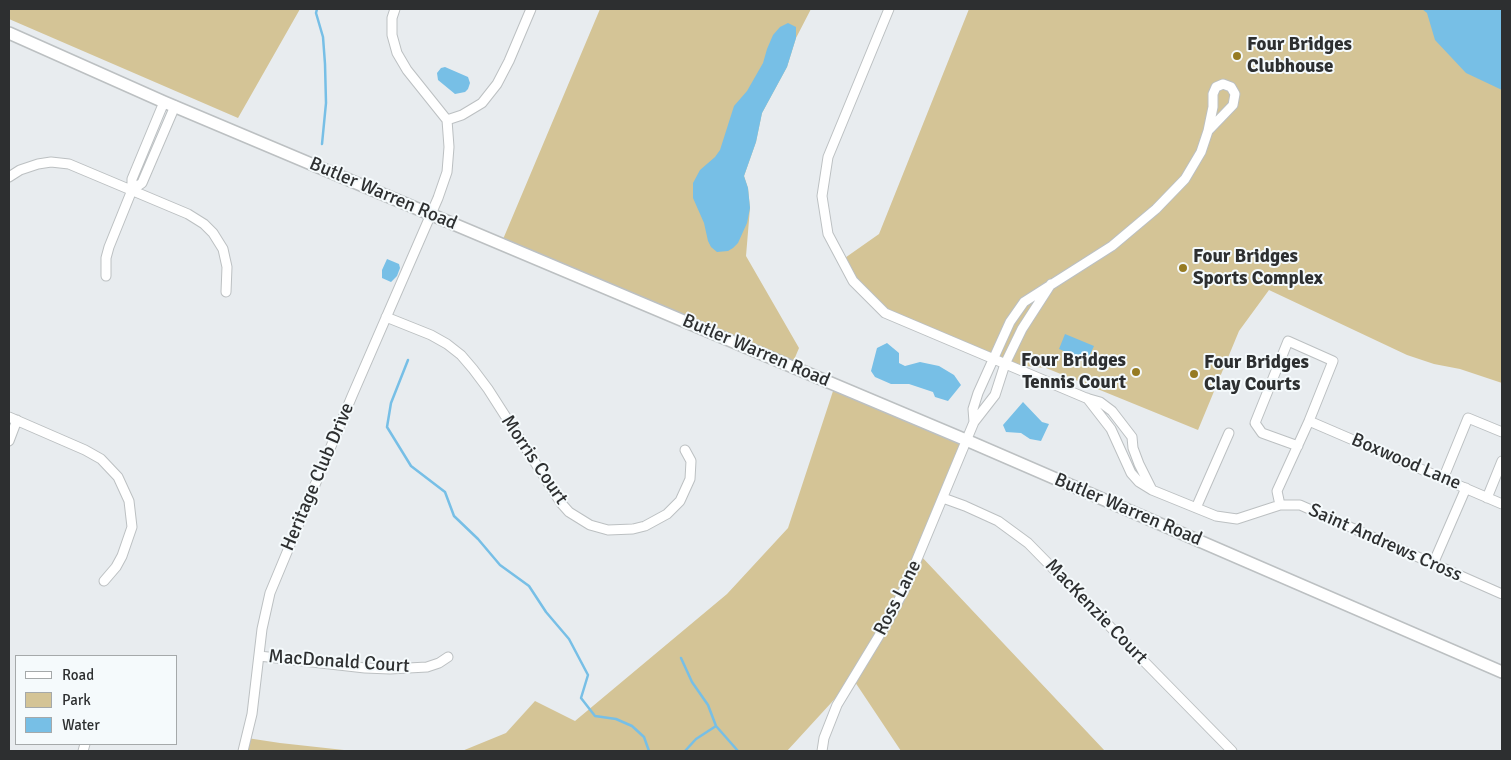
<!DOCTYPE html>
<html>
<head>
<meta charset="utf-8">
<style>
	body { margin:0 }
	#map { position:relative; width:1511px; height:760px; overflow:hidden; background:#e8ecef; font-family:Signika,sans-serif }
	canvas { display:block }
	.frame { position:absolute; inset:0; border:10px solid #2d2f30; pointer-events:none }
	.legend { position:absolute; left:15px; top:655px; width:162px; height:90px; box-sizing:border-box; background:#f5fafc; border:1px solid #a5a9aa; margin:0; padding:6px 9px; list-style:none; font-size:15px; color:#2d2f30 }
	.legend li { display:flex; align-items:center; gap:10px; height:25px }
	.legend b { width:25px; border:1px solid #a5a9aa }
</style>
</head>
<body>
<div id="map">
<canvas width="1511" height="760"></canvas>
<div class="frame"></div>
<ul class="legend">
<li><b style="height:6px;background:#fff"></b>Road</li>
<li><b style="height:14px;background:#d4c496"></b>Park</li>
<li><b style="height:14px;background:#77bfe6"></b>Water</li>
</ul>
</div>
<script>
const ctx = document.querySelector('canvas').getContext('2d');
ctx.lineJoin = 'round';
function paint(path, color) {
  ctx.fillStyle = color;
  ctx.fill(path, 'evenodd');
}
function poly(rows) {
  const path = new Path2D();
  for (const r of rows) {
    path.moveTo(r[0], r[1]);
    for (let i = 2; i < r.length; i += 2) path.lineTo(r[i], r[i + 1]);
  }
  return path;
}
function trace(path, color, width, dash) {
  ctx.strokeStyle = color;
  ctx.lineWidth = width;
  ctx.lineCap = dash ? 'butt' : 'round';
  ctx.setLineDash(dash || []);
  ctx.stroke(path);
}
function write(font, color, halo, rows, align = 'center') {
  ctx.font = font + ' Signika,sans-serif';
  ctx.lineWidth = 4;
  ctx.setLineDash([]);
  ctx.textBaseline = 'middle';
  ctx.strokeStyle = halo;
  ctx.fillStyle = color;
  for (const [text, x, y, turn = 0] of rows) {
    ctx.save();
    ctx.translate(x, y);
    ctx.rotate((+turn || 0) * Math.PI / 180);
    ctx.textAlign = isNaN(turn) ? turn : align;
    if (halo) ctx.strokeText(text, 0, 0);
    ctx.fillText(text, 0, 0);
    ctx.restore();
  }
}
paint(poly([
	[9,9,300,9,238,118,9,19],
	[600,9,811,9,796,38,787,67,762,113,756,142,744,176,748,188,750,208,746,256,799,348,791,367,501,244],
	[969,9,1502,9,1502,383,1460,369,1434,364,1407,355,1269,290,1239,331,1198,430,1046,368,1005,364,885,313,861,290,842,260,879,234],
	[835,385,966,440,920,555,1105,751,901,751,853,679,787,751,462,751,506,733,535,701,575,721,727,594,788,528],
	[247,738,280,743,353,751,243,751]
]), '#d4c496');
paint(poly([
	[1422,9,1502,9,1502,90,1466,73,1435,40,1427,13],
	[788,23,796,27,796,38,787,67,762,113,756,142,744,176,748,188,750,208,747,223,738,243,733,248,728,251,717,252,711,247,708,241,704,223,693,198,693,183,700,170,715,157,720,150,734,106,747,91,763,63,767,49,773,35,780,27],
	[445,67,468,77,470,83,468,89,465,92,455,94,438,80,437,73,441,68],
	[387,259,399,264,400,268,397,276,391,282,382,278,382,270],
	[1065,334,1094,346,1087,361,1059,349],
	[887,343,899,353,899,363,905,366,920,362,939,366,954,375,961,385,948,401,935,397,933,392,909,384,891,384,875,377,871,371,877,348],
	[1023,402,1042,422,1049,424,1041,441,1030,439,1021,433,1006,432,1003,425]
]), '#77bfe6');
trace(poly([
	[317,9,316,13,323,37,325,64,326,103,322,144],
	[408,360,391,403,387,427,411,466,445,492,454,516,478,539,500,565,529,586,546,612,569,639,588,675,581,698,595,716,616,719,632,726,644,737,649,751],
	[681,658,692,682,708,705,716,726,738,751],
	[685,751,696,739,716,726]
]), '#77bfe6', 2.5);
const minor = poly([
	[889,9,828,157,822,196,828,234,853,281,885,313,1086,398,1100,402,1112,411,1132,437,1133,448,1139,464,1152,490],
	[447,120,462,115,482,103,497,84,509,61,531,9],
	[9,177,20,170,38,164,51,162,69,164,188,214,204,224,213,233,223,249,227,267,226,292],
	[132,190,142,183,175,106],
	[106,276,106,258,109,247,132,190,132,179,164,102],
	[386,317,431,335,447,344,461,355,473,369,488,389,561,503,569,512,590,525,608,530,633,529,645,526,667,514,680,501,690,479,691,461,685,450],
	[1087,398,1111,429,1131,473,1139,482,1152,490,1216,516,1237,519,1280,505,1300,505,1502,594],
	[9,417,85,450,101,459,118,477,129,501,132,527,122,556,116,567,104,581],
	[1309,421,1502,504],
	[974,422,973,409,978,393,1010,322,1024,302,1112,246,1156,209,1185,179,1201,152,1208,131,1233,105,1235,94,1231,87,1223,84,1216,87,1213,94,1213,107,1208,131],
	[9,441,17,420],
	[1443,479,1468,418,1502,432],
	[943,498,965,506,998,521,1028,543,1232,751],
	[1487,498,1502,461],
	[1280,505,1277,491,1309,421,1333,361,1288,341,1255,423,1262,433,1298,446],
	[1196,508,1229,433],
	[1433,564,1466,488],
	[259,656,365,668,390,669,427,667,439,663,448,657],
	[83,751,85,744],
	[243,751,252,714,262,629,270,593,352,396,438,198,447,172,449,147,447,120,407,70,397,53,392,35,392,18,395,9],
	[822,751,824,738,837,705,888,621,905,588,974,422,995,395,1005,364,1022,329,1051,284]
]);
const major = poly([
	[9,33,164,102,966,440,1502,672]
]);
trace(minor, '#bcc0c2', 11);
trace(major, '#bcc0c2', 14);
trace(minor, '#fff', 9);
trace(major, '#fff', 11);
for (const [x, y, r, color] of [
	[1237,56,5,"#967b23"],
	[1183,268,5,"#967b23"],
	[1136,372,5,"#967b23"],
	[1194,374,5,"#967b23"]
]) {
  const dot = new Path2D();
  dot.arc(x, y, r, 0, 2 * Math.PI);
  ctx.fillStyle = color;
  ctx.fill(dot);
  trace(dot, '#f5fafc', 2);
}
write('bold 19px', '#2d2f30', '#f5fafc', [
	["Four Bridges",1247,45],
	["Clubhouse",1247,67],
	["Four Bridges",1193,257],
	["Sports Complex",1193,279],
	["Four Bridges",1126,361,"right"],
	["Tennis Court",1126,383,"right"],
	["Four Bridges",1204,363],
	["Clay Courts",1204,385]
], 'left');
write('19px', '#2d2f30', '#f5fafc', [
	["Butler Warren Road",383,194,23],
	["Butler Warren Road",756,351,23],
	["Morris Court",534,460,56],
	["Boxwood Lane",1406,462,23],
	["Heritage Club Drive",318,477,-67],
	["Butler Warren Road",1128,510,23],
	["Saint Andrews Cross",1385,543,24],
	["Ross Lane",898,598,-63],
	["MacKenzie Court",1096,612,46],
	["MacDonald Court",339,662,4]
]);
</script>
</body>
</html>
